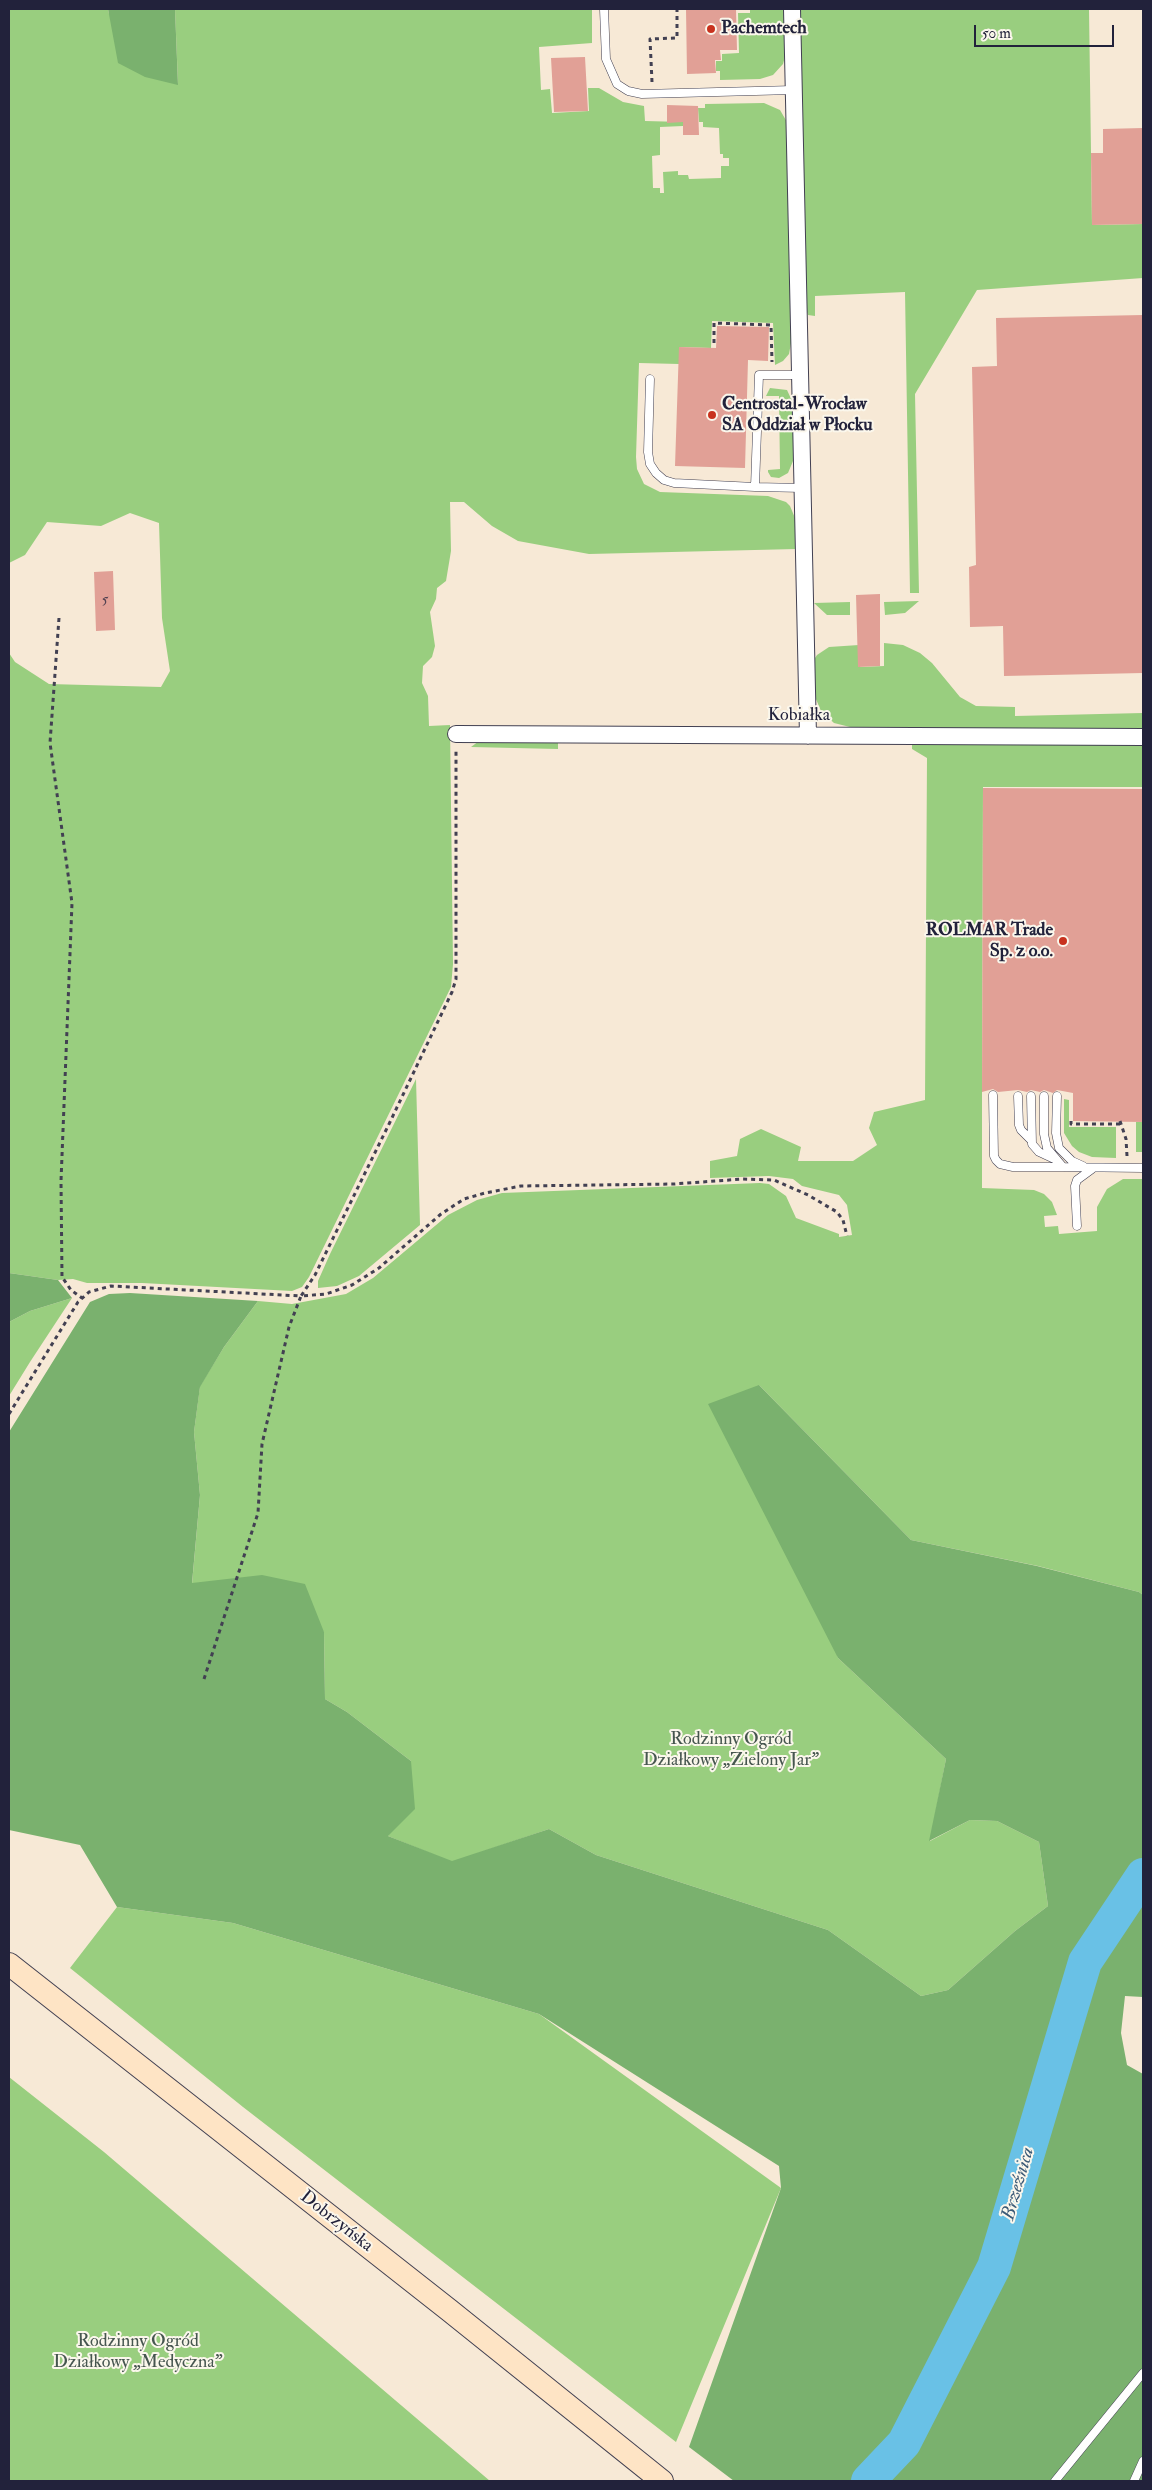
<!DOCTYPE html>
<html>
<head>
<meta charset="utf-8">
<style>
	body { margin:0 }
	#map { position:relative; width:1152px; height:2490px; overflow:hidden; background:#f7e9d6; font-family:"IM FELL Double Pica",serif }
	canvas { display:block }
	.frame { position:absolute; inset:0; border:10px solid #22223b; pointer-events:none }
	.scale { position:absolute; left:974px; top:25px; width:140px; height:22px; box-sizing:border-box; border:2px solid #22223b; border-top:0; padding-left:6px; font-size:15px; line-height:18px; white-space:nowrap; color:#22223b; -webkit-text-stroke:4px #fbf7ec; paint-order:stroke }
</style>
</head>
<body>
<div id="map">
<canvas width="1152" height="2490"></canvas>
<div class="frame"></div>
<div class="scale">50 m</div>
</div>
<script>
const ctx = document.querySelector('canvas').getContext('2d');
ctx.lineJoin = 'round';
function paint(path, color) {
  ctx.fillStyle = color;
  ctx.fill(path, 'evenodd');
}
function poly(rows) {
  const path = new Path2D();
  for (const r of rows) {
    path.moveTo(r[0], r[1]);
    for (let i = 2; i < r.length; i += 2) path.lineTo(r[i], r[i + 1]);
  }
  return path;
}
function trace(path, color, width, dash) {
  ctx.strokeStyle = color;
  ctx.lineWidth = width;
  ctx.lineCap = dash ? 'butt' : 'round';
  ctx.setLineDash(dash || []);
  ctx.stroke(path);
}
function write(font, color, halo, rows, align = 'center') {
  ctx.font = font + ' "IM FELL Double Pica",serif';
  ctx.lineWidth = 4;
  ctx.setLineDash([]);
  ctx.textBaseline = 'middle';
  ctx.strokeStyle = halo;
  ctx.fillStyle = color;
  for (const [text, x, y, turn = 0] of rows) {
    ctx.save();
    ctx.translate(x, y);
    ctx.rotate((+turn || 0) * Math.PI / 180);
    ctx.textAlign = isNaN(turn) ? turn : align;
    if (halo) ctx.strokeText(text, 0, 0);
    ctx.fillText(text, 0, 0);
    ctx.restore();
  }
}
paint(poly([
	[9,9,108,9,109,14,178,84,175,9,592,9,592,43,539,47,541,90,550,89,552,113,589,111,588,88,599,88,623,102,644,106,645,121,683,122,683,126,660,127,660,155,652,156,653,188,660,188,660,193,664,193,663,172,678,171,678,175,688,175,689,179,721,178,721,166,729,166,729,158,723,158,723,154,720,154,719,128,703,127,703,122,699,122,698,108,705,108,705,104,764,103,780,110,787,122,791,343,789,354,783,361,775,365,773,323,712,321,711,348,680,347,679,364,639,363,636,457,637,469,644,484,660,492,768,496,786,502,790,506,795,518,796,549,589,554,518,541,492,526,464,502,450,502,451,551,446,581,437,588,436,599,430,612,435,646,432,657,423,666,422,683,428,696,429,726,450,725,453,964,451,987,309,1277,302,1287,292,1291,142,1283,87,1283,73,1279,58,1280,9,1273,9,653,15,662,49,684,161,687,170,671,162,618,159,523,130,513,101,526,47,522,25,555,9,563],
	[750,9,785,9,786,53,783,64,773,75,760,79,720,80,720,71,716,71,716,61,722,61,722,54,739,53,738,13,750,13],
	[799,9,1089,9,1092,225,1143,224,1143,278,977,290,915,394,919,593,910,593,905,292,815,296,815,316,808,315,806,309],
	[770,388,787,390,793,403,793,461,788,473,779,478,771,477,768,472,768,470,780,469,779,396,766,396],
	[919,601,905,613,885,615,884,602],
	[850,602,850,615,827,615,814,603],
	[884,643,903,645,920,653,932,663,960,697,976,706,1015,707,1015,716,1143,713,1143,729,854,728,834,723,821,711,813,692,813,661,817,655,829,647,859,645,860,667,884,666],
	[479,741,558,742,558,749,471,747],
	[912,745,1143,745,1143,787,983,787,982,1092,982,1188,1034,1190,1044,1194,1052,1202,1057,1215,1044,1216,1045,1227,1058,1226,1059,1234,1097,1231,1097,1207,1107,1189,1123,1179,1143,1179,1143,1595,1139,1592,1038,1566,911,1540,759,1385,838,1658,946,1759,930,1841,970,1820,997,1821,1039,1842,1048,1906,1015,1931,948,1990,921,1996,828,1930,596,1855,549,1829,452,1862,388,1836,411,1761,347,1712,325,1699,324,1632,192,1584,200,1495,194,1432,200,1386,224,1347,258,1301,292,1304,346,1294,373,1278,448,1215,477,1200,502,1193,760,1183,769,1184,786,1196,796,1218,839,1234,839,1237,852,1235,847,1205,839,1195,802,1186,793,1179,769,1176,710,1178,710,1161,737,1156,740,1139,761,1129,801,1147,798,1161,853,1161,877,1145,869,1128,874,1112,925,1100,927,758,912,749],
	[416,1079,420,1225,359,1276,337,1286,318,1288,318,1281,330,1254],
	[1064,1099,1069,1100,1069,1127,1116,1127,1116,1158,1092,1157,1079,1152,1072,1146,1064,1133],
	[1136,1122,1143,1122,1143,1152,1136,1152],
	[72,1298,30,1362,9,1396,9,1322,30,1311],
	[117,1907,233,1923,539,2014,781,2188,676,2442,243,2107,70,1968],
	[9,2077,104,2152,490,2481,9,2481]
]), '#99ce7f');
paint(poly([
	[108,9,175,9,178,85,145,77,118,63],
	[9,1273,58,1280,72,1298,30,1311,9,1322],
	[130,1293,258,1301,224,1347,200,1387,194,1432,200,1495,192,1583,262,1575,305,1584,324,1632,325,1699,347,1712,411,1761,415,1809,388,1836,452,1861,549,1829,596,1855,828,1930,921,1996,948,1990,1015,1931,1048,1906,1039,1842,997,1821,970,1820,929,1841,946,1759,838,1658,708,1404,759,1385,911,1540,1037,1566,1139,1592,1143,1595,1143,1997,1125,1996,1121,2033,1127,2065,1143,2074,1143,2481,734,2481,689,2447,781,2188,779,2166,539,2014,233,1923,117,1907,80,1845,9,1830,9,1432,90,1302,109,1294]
]), '#7ab16e');
trace(poly([
	[868,2481,904,2443,994,2267,1085,1962,1143,1875]
]), '#69c1e6', 34);
paint(poly([
	[686,9,736,9,737,50,720,50,721,60,715,60,716,73,687,74],
	[585,57,588,111,554,112,551,58],
	[667,105,698,106,699,135,683,135,683,122,667,123],
	[1143,128,1143,224,1092,225,1091,153,1103,153,1103,129],
	[1143,315,1143,673,1004,676,1003,626,970,627,969,567,976,565,972,367,997,366,996,318],
	[717,326,769,327,768,361,748,360,745,468,675,466,679,347,716,348],
	[113,571,115,630,96,631,94,572],
	[880,594,880,666,858,667,856,595],
	[983,788,1143,789,1143,1122,1073,1121,1073,1093,1057,1090,1053,1093,1044,1090,1040,1092,1031,1090,1027,1092,1018,1090,998,1092,993,1089,982,1092]
]), '#e1a096');
const service = poly([
	[604,9,606,59,617,84,628,91,642,94,793,90],
	[800,375,759,375,755,487,803,488],
	[650,379,648,452,650,464,656,473,664,480,674,483,755,487],
	[993,1095,994,1156,996,1160,1000,1164,1013,1167,1063,1167],
	[1018,1096,1019,1125,1021,1130,1031,1140],
	[1031,1096,1032,1144,1039,1152,1054,1159],
	[1044,1096,1044,1134,1047,1148,1063,1167,1143,1168],
	[1057,1096,1056,1133,1059,1148,1072,1161,1083,1166],
	[1077,1226,1075,1186,1077,1180,1092,1169],
	[1055,2481,1143,2373],
	[1134,2481,1143,2461]
]);
const minor = poly([
	[792,9,808,736],
	[456,734,1143,737]
]);
const secondary = poly([
	[9,1964,449,2310,662,2481]
]);
trace(service, '#424052', 9);
trace(minor, '#424052', 18);
trace(secondary, '#424052', 24);
trace(poly([
	[652,82,650,39,677,38,677,9],
	[714,343,714,323,771,325,772,362],
	[59,618,50,743,72,903,61,1181,62,1277,71,1290,82,1298],
	[1071,1121,1071,1124,1120,1124],
	[1120,1121,1126,1139,1127,1156],
	[9,1414,78,1302,89,1292,111,1286,301,1296,315,1275,390,1122,452,992,456,979,456,751],
	[204,1679,258,1513,262,1444,289,1327,301,1296,326,1294,352,1285,379,1268,441,1214,464,1199,485,1193,521,1186,674,1184,743,1179,774,1180,808,1195,837,1212,843,1220,847,1236]
]), '#424052', 3, [4, 4]);
trace(service, '#fff', 8);
trace(minor, '#fff', 16);
trace(secondary, '#fee4c5', 22);
for (const [x, y, r, color] of [
	[711,29,5,"#c8321e"],
	[712,415,5,"#c8321e"],
	[1063,941,5,"#c8321e"]
]) {
  const dot = new Path2D();
  dot.arc(x, y, r, 0, 2 * Math.PI);
  ctx.fillStyle = color;
  ctx.fill(dot);
  trace(dot, '#fbf7ec', 2);
}
write('15px', '#524252', null, [
	["5",105,601]
]);
write('bold 18px', '#22223b', '#fbf7ec', [
	["Pachemtech",721,29],
	["Centrostal-Wrocław",722,405],
	["SA Oddział w Płocku",722,426],
	["ROLMAR Trade",1053,931,"right"],
	["Sp. z o.o.",1053,952,"right"]
], 'left');
write('18px', '#22223b', '#fbf7ec', [
	["Kobiałka",799,716],
	["Dobrzyńska",336,2222,38]
]);
write('18px', '#46564f', '#fbf7ec', [
	["Rodzinny Ogród",731,1740],
	["Działkowy „Zielony Jar”",731,1761],
	["Rodzinny Ogród",138,2342],
	["Działkowy „Medyczna”",138,2363]
]);
write('italic 19px', '#3b5a77', '#fbf7ec', [
	["Brzeźnica",1019,2184,-74]
]);
</script>
</body>
</html>
